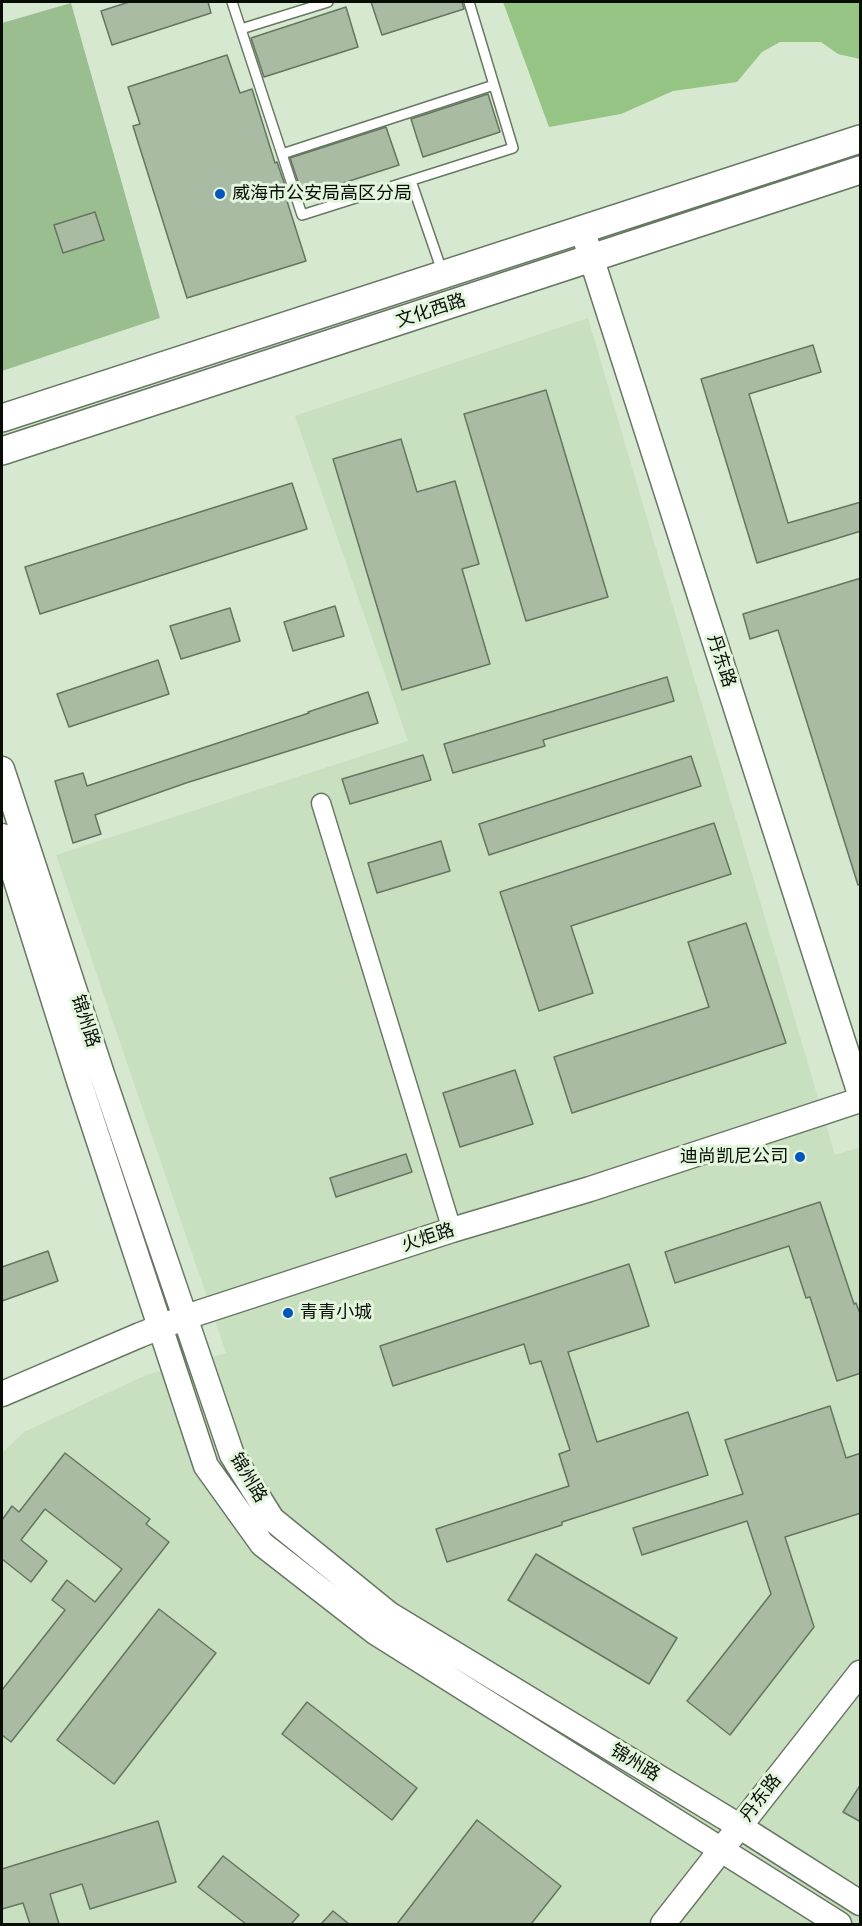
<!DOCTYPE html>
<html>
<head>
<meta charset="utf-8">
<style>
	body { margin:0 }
	#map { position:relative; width:862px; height:1926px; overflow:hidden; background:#d6e9d0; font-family:"Noto Sans",sans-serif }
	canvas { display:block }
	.frame { position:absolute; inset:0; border:3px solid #080e06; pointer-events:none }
</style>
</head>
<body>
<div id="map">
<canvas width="862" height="1926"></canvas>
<div class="frame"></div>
</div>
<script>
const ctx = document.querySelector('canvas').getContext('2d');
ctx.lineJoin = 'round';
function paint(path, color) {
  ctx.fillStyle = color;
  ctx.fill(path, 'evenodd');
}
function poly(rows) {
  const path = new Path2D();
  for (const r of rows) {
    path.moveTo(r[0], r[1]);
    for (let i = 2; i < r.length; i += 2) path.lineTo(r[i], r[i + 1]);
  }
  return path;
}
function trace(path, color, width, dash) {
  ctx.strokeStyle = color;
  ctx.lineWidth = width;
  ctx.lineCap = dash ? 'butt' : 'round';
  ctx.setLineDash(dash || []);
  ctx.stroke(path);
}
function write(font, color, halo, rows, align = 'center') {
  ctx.font = font + ' "Noto Sans","Noto Sans SC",sans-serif';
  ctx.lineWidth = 6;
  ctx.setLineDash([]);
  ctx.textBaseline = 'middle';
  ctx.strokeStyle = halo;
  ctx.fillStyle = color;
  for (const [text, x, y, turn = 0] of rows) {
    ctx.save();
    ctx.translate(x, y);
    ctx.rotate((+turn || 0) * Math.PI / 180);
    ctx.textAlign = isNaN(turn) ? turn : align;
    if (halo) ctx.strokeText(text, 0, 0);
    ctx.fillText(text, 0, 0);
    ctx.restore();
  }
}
paint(poly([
	[588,318,835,1155,860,1147,860,1924,2,1924,2,1453,24,1432,146,1375,226,1353,56,855,408,741,295,416]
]), '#c8e0c0');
paint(poly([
	[71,3,160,318,2,371,2,23]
]), '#9bbe90');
paint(poly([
	[503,2,860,2,860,59,838,54,821,42,780,42,762,52,737,82,673,91,621,114,549,127]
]), '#95c485');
const building = poly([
	[129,2,208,2,211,13,112,45,101,11,129,2],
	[371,2,462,2,464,9,382,35,371,2],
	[346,7,358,47,264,77,251,38,346,7],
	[227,55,240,93,252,89,275,163,277,162,290,200,287,201,306,261,187,298,133,126,140,124,128,87,227,55],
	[488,94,500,132,423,157,411,119,488,94],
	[386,127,399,165,303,196,290,158,386,127],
	[95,212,104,240,63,253,54,225,95,212],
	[813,345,821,372,749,394,788,523,861,502,861,531,757,563,701,379,813,345],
	[546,390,608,597,526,621,464,414,546,390],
	[401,439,417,492,455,481,479,564,462,569,490,664,402,690,333,459,401,439],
	[292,483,307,529,40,614,25,567,292,483],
	[861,578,861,884,858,885,778,630,750,639,743,614,861,578],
	[335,606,344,636,293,651,284,622,335,606],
	[230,608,240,641,181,659,170,626,230,608],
	[158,660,169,694,69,727,57,694,158,660],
	[667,677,674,701,543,740,545,746,453,773,444,744,667,677],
	[368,692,378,723,186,783,95,815,101,834,73,843,55,781,83,773,87,786,309,713,308,712,368,692],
	[423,755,431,780,350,804,342,779,423,755],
	[691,756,701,786,489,855,479,824,691,756],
	[714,823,731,874,571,926,593,993,539,1011,500,892,714,823],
	[441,841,450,871,377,893,368,863,441,841],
	[746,923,786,1043,572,1113,554,1057,709,1007,688,942,746,923],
	[515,1070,533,1124,460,1147,443,1093,515,1070],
	[406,1154,412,1172,336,1197,330,1178,406,1154],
	[820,1202,854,1304,856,1303,861,1316,861,1373,837,1381,810,1297,806,1298,789,1246,675,1283,665,1252,820,1202],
	[48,1251,58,1281,2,1301,2,1267,48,1251],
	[629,1264,649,1326,568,1352,597,1442,688,1412,708,1475,562,1522,562,1525,447,1562,436,1529,569,1486,559,1454,570,1450,541,1361,530,1364,524,1344,393,1386,380,1346,629,1264],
	[830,1406,846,1458,861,1453,861,1513,785,1537,814,1627,730,1735,687,1701,771,1594,747,1521,642,1555,633,1528,743,1494,725,1440,830,1406],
	[65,1453,150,1519,146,1524,169,1542,11,1742,2,1735,2,1690,65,1610,52,1600,67,1580,95,1602,122,1569,45,1509,21,1540,47,1561,31,1582,2,1559,2,1520,12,1506,19,1512,65,1453],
	[536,1554,677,1638,649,1684,508,1600,536,1554],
	[159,1609,216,1653,114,1784,57,1740,159,1609],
	[307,1702,417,1788,392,1820,282,1734,307,1702],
	[861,1784,861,1822,843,1812,861,1784],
	[477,1820,561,1886,531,1924,397,1924,477,1820],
	[158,1821,176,1882,90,1909,82,1884,50,1894,59,1924,30,1924,23,1903,2,1909,2,1869,158,1821],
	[223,1856,299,1915,291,1924,246,1924,198,1887,223,1856],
	[333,1911,349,1924,321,1924,333,1911]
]);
paint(building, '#a9bca3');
trace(building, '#657660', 1.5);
const service = poly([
	[232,2,302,215,513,148,469,2],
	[241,29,328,2],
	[282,154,494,85],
	[411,181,442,271]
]);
const minor = poly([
	[321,803,452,1230]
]);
const secondary = poly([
	[582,229,860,1094],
	[2,769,102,1074,232,1455,272,1519,389,1614,739,1826,860,1903],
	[2,836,79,1081,206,1466,262,1544,375,1632,839,1924],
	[2,1394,140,1335,186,1317,452,1230,590,1189,860,1100],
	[663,1924,860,1673]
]);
const primary = poly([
	[2,418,860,139],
	[2,451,860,170]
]);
trace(service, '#677862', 12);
trace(minor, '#677862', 21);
trace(secondary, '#677862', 27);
trace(primary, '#677862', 30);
trace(service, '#fff', 9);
trace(minor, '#fff', 18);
trace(secondary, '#fff', 24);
trace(primary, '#fff', 27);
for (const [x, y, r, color] of [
	[220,194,6,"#0454bd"],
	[800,1157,6,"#0454bd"],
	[288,1313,6,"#0454bd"]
]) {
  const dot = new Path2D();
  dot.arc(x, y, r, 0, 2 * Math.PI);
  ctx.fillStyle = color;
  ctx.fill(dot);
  trace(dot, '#e3f6dd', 2);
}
write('18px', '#080e06', '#e3f6dd', [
	["威海市公安局高区分局",232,194],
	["迪尚凯尼公司",788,1157,"right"],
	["青青小城",300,1313]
], 'left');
write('18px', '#080e06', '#e3f6dd', [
	["文化西路",431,311,-18],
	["丹东路",721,661,72],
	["锦州路",85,1021,72],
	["火炬路",428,1238,-18],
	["锦州路",248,1478,59],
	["锦州路",635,1763,31],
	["丹东路",761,1798,-52]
]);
</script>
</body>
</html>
